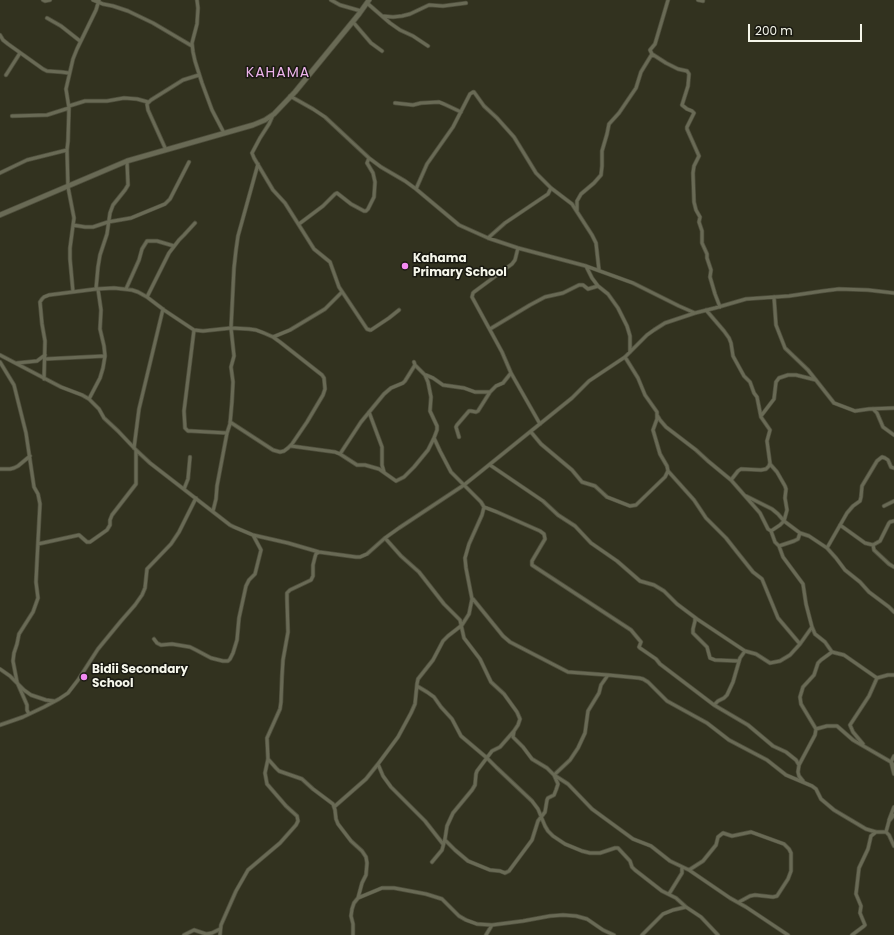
<!DOCTYPE html>
<html>
<head>
<meta charset="utf-8">
<style>
	body { margin:0 }
	#map { position:relative; width:894px; height:935px; overflow:hidden; background:#32321f; font-family:Poppins,sans-serif }
	canvas { display:block }
	.scale { position:absolute; left:748px; top:24px; width:114px; height:18px; box-sizing:border-box; border:2px solid #f5f6ea; border-top:0; padding-left:5px; font-size:12px; line-height:14px; white-space:nowrap; color:#f5f6ea; -webkit-text-stroke:3px #191911; paint-order:stroke }
</style>
</head>
<body>
<div id="map">
<canvas width="894" height="935"></canvas>
<div class="scale">200 m</div>
</div>
<script>
const ctx = document.querySelector('canvas').getContext('2d');
ctx.lineJoin = 'round';
function poly(rows) {
  const path = new Path2D();
  for (const r of rows) {
    path.moveTo(r[0], r[1]);
    for (let i = 2; i < r.length; i += 2) path.lineTo(r[i], r[i + 1]);
  }
  return path;
}
function trace(path, color, width, dash) {
  ctx.strokeStyle = color;
  ctx.lineWidth = width;
  ctx.lineCap = dash ? 'butt' : 'round';
  ctx.setLineDash(dash || []);
  ctx.stroke(path);
}
function write(font, color, halo, rows, align = 'center') {
  ctx.font = font + ' Poppins,sans-serif';
  ctx.lineWidth = 3;
  ctx.setLineDash([]);
  ctx.textBaseline = 'middle';
  ctx.strokeStyle = halo;
  ctx.fillStyle = color;
  for (const [text, x, y, turn = 0] of rows) {
    ctx.save();
    ctx.translate(x, y);
    ctx.rotate((+turn || 0) * Math.PI / 180);
    ctx.textAlign = isNaN(turn) ? turn : align;
    if (halo) ctx.strokeText(text, 0, 0);
    ctx.fillText(text, 0, 0);
    ctx.restore();
  }
}
const minor = poly([
	[43,0,45,1,50,0],
	[93,0,103,4,113,6,128,11,153,23,192,46],
	[197,0,198,8,197,24,192,43,193,52,195,61,202,83,212,110,224,133],
	[331,0,340,5,361,11],
	[668,0,655,44,650,50,652,54,666,63,678,69,687,71,689,74,688,86,682,105,687,109,692,111,694,113,687,127,687,129,699,156,694,166,693,173,694,202,696,210,700,217,699,222,702,231,702,243,707,254,707,258,711,270,710,277,715,294,720,307],
	[698,0,703,1],
	[367,3,390,23,400,30,413,36,428,46],
	[382,16,393,17,402,16,410,14,429,5,443,6,466,3],
	[47,18,61,26,80,41],
	[353,22,371,43,382,51],
	[0,35,3,40,8,44,43,69,47,71,61,72,69,73],
	[6,75,20,53],
	[290,96,313,109,325,117,369,158,381,167,405,181,416,189,459,225,488,238,518,248,586,266,633,283,679,306,695,313,715,308,746,299,789,296,823,291,839,289,868,290,894,293],
	[395,103,413,105,421,103,439,102,444,104,461,112],
	[69,106,85,101,107,101,124,98,137,99,148,102],
	[273,115,269,124,260,138,252,153,254,158,273,190,285,203,314,249,330,262,339,287,367,329,370,330,371,330,389,318,399,310],
	[12,116,47,115,69,108],
	[166,150,148,110,147,104,151,100,183,80,199,75],
	[0,173,27,160,67,150],
	[416,189,427,164,453,127,470,94,473,92,474,92,484,106,497,118,514,137,536,173,551,188,572,204,592,235,596,243,599,270],
	[577,211,577,201,581,194,594,183,601,175,602,166,602,151,607,134,609,124,619,113,636,88,641,72,652,54],
	[299,224,323,206,335,194,337,193,351,204,364,211,366,211,368,209,374,197,375,182,373,173,367,163,369,158],
	[73,225,85,227,93,227,108,222,131,218,165,204,170,199,189,162],
	[488,238,505,223,548,194,551,188],
	[518,248,515,260,512,264,474,292,473,293,472,297,502,352,511,373,540,424],
	[586,266,592,278,598,286,608,294,618,308,627,326,630,336,630,352],
	[96,289,98,267,100,255,107,234,110,213,113,205,125,190,128,185,127,161],
	[126,289,139,260,142,249,147,241,157,241,174,246],
	[73,292,70,259,70,248,74,218,68,187,67,150,68,141,69,108,66,89,73,59,77,49,96,10,99,0],
	[147,297,169,253,179,240,184,235,195,223],
	[774,297,776,325,785,348,808,370,834,403,855,411,869,409,894,408],
	[706,310,724,331,729,338,731,343,733,356,744,376,750,382,754,393,757,397,761,417,770,430,767,441,770,463,769,466,766,469,761,470,741,469,738,471,731,480],
	[490,329,530,305,545,297,563,293,579,285,583,285,588,289,598,286],
	[194,330,186,395,184,411,185,428,188,431,191,431,227,433],
	[273,337,290,330,325,309,342,292],
	[0,355,61,387,82,395,89,399,99,409,104,418,118,431,136,450,150,463,230,525,234,527,253,535,288,543,319,552,356,557,360,557,367,554,385,538,399,528,464,485,479,473,572,398,589,381,625,357,647,335,654,330,665,323,695,313],
	[625,357,638,378,645,395,657,412,657,419,653,430,660,454,667,466,668,471,694,500,706,518,726,538,737,552,753,572,762,579,778,618,800,644],
	[45,359,105,356],
	[0,362,14,385,26,433,34,487,38,494,40,504,37,561,36,582,38,598,33,612,19,634,17,644,14,653,13,661,17,682,27,705,27,710,29,714],
	[17,363,37,361,45,355],
	[426,375,433,378,443,385,464,388,475,392,490,392],
	[44,379,45,341,42,324,40,302,42,299,44,297,49,295,96,289,114,288,132,290,138,292,147,297,164,310,194,330,203,331,231,328,249,329,256,330,264,333,273,337,280,342,322,375,324,378,325,389,323,395,307,422,292,444,288,448,284,451,280,452,273,450,230,422],
	[89,399,100,378,103,368,105,356,104,346,100,329,101,310,98,289],
	[873,409,877,413,883,427,894,435],
	[369,412,382,447,382,465,384,472],
	[657,415,660,420,666,427,696,450,708,461,731,480,760,513,768,529,771,531,775,542,779,546,783,557,803,584,806,604,812,627,815,634,825,642,832,652,844,655,877,678,888,675,894,675],
	[761,416,774,399,776,382,779,378,788,375,796,375,816,380],
	[531,432,541,444,572,470,582,482,595,486,607,497,630,506,636,505,665,477,668,471],
	[459,437,456,427,457,425,469,411,471,411,476,412,478,411,490,392,496,386,503,383,511,373],
	[291,446,335,452,340,454,357,465,365,465,379,469,396,481,404,477,414,467,428,450,434,438],
	[134,448,139,409,163,309],
	[340,454,361,422,384,394,391,388,403,383,405,381,415,365],
	[770,464,777,472,785,486,786,489,785,498,787,510,784,521,780,525,771,531],
	[490,465,543,501,558,515,575,526,591,543,617,561,640,581,654,585,664,591,677,604,697,619,745,651,756,654,770,663,780,661,790,655,800,644,812,627],
	[0,469,10,469,14,468,18,466,30,456],
	[184,489,188,479,190,457],
	[746,496,772,509,778,514,784,521,800,533,809,536,827,548,836,558,845,570,860,582,869,592,889,607,894,612],
	[884,506,894,501],
	[484,507,497,512,540,531,544,534,545,539,532,561,532,565,631,630,641,642,639,647,640,648,656,659,660,664,714,705,748,725,773,746,786,752,796,760,799,765],
	[213,511,216,499,217,486,227,433,230,424,232,401,233,382,231,367,234,356,231,328,234,268,236,250,238,236,258,164],
	[840,525,865,543,873,545,880,541,889,523,890,522,894,521],
	[385,538,401,556,419,572,444,604,460,620,464,638,480,659,491,682,504,694,517,712,520,719,518,725,514,731,500,747,492,751,477,771,476,774,475,785,472,790,453,813,447,826,445,839,442,850,432,862],
	[38,544,79,535,87,542,90,542,107,530,110,525,110,520,112,515,136,484,136,450],
	[873,545,874,550,889,564,894,567],
	[779,546,794,541,798,539,800,533],
	[827,548,847,513,853,506,860,501,861,497,862,486,877,461,882,457,885,458,888,460,891,467,894,468],
	[473,599,503,636,510,642,568,672,608,675,639,678,643,679,648,682,667,701,707,723,729,740,767,760,786,775,812,786,816,789,821,799,834,810,866,829,876,832,886,832,889,835,894,846],
	[695,618,695,621,693,629,693,633,707,647,710,658,715,660,739,661],
	[154,639,157,643,161,645,172,644,190,647,196,650,211,658,223,661,228,661,230,659,233,653,237,640,239,618,246,586,249,580,255,574,261,550,260,548,253,535],
	[0,669,10,676,24,690,31,695,46,700,54,701],
	[417,686,427,692,434,697,441,707,452,719,461,736,487,758,497,768,532,801,538,809,545,826,548,831,553,836,565,844,582,851,590,853,600,853,615,848,618,848,630,861,632,867,635,870,662,891,676,898,686,907],
	[714,705,718,701,724,698,727,695,733,682,740,658,745,651],
	[0,725,23,717,44,707,59,699,68,693,78,680,98,649,121,621,135,605,142,595,145,588,147,569,171,544,179,532,196,498],
	[816,729,827,726,837,726,853,740,891,762,894,766],
	[514,731,513,737,523,747,532,759,547,768,554,775,568,784,592,809,633,839,651,846,670,861,689,870,730,898,746,907,788,935],
	[863,744,853,732,850,725,869,696,877,678],
	[894,756,891,762,894,774],
	[268,759,276,768,279,771,302,779,313,789,333,804,335,810,336,819,338,824,351,841,362,851,366,857,367,863,366,875,362,883,358,898,354,903,352,909,351,916,353,924,353,935],
	[378,764,383,776,391,787,425,821,443,844],
	[803,781,799,776,798,772,799,765,815,735,816,729,801,704,800,697,803,687,814,675,818,663,821,660,832,652],
	[334,807,366,779,378,764,398,737,411,713,415,704,417,684,418,679,433,660,443,641,448,636,457,629,462,625,469,614,472,599,466,568,465,558,469,544,482,515,484,507,481,502,451,472,440,451,434,438,437,430,437,426,430,411,431,397,428,382,425,375,415,365,414,362],
	[889,820,894,807],
	[886,832,889,821,894,815],
	[445,840,455,850,468,861,490,870,500,871,505,873,509,871,532,840,538,821,545,812,547,800,548,798,554,795,556,790,558,784,554,775,570,760,578,748,585,733,588,711,599,693,601,685,608,675],
	[689,870,703,861,716,845,718,837,723,833,732,836,751,832,784,844,789,849,791,853,791,871,788,879,777,896,773,897,755,895,750,896,739,902],
	[669,894,682,873,682,867],
	[358,898,382,888,394,888,426,894,442,899,459,916,466,920,477,924,492,925,523,921,550,916,563,915,576,916,587,919,603,930,614,935],
	[184,935,194,930,206,934,212,933,220,929],
	[220,935,221,925,236,891,248,870,280,843,296,825,298,821,297,816,286,806,267,784,265,773,268,759,267,738,280,709,281,702,282,676,283,660,288,632,287,599,287,593,290,590,311,580,313,576,313,565,315,557,316,554,319,552],
	[486,935,492,925],
	[642,935,663,914,673,910,686,907,701,917,718,935],
	[852,935,864,926,865,925,860,913,861,906,856,894,859,868,868,849,871,836,876,832]
]);
const secondary = poly([
	[0,215,127,161,253,125,265,120,274,114,295,92,359,14,369,0]
]);
trace(minor, '#4f4f3d', 4.5);
trace(secondary, '#4f4f3d', 6);
trace(minor, '#696a55', 3);
trace(secondary, '#696a55', 4.5);
for (const [x, y, r, color] of [
	[405,266,4,"#f38af2"],
	[84,677,4,"#f38af2"]
]) {
  const dot = new Path2D();
  dot.arc(x, y, r, 0, 2 * Math.PI);
  ctx.fillStyle = color;
  ctx.fill(dot);
  trace(dot, '#191911', 1.5);
}
write('bold 12px', '#f5f6ea', '#191911', [
	["Kahama",413,259],
	["Primary School",413,273],
	["Bidii Secondary",92,670],
	["School",92,684]
], 'left');
ctx.letterSpacing = '1px';
write('14px', '#edb3eb', '#191911', [
	["KAHAMA",278,73]
]);
ctx.letterSpacing = '0px';
</script>
</body>
</html>
